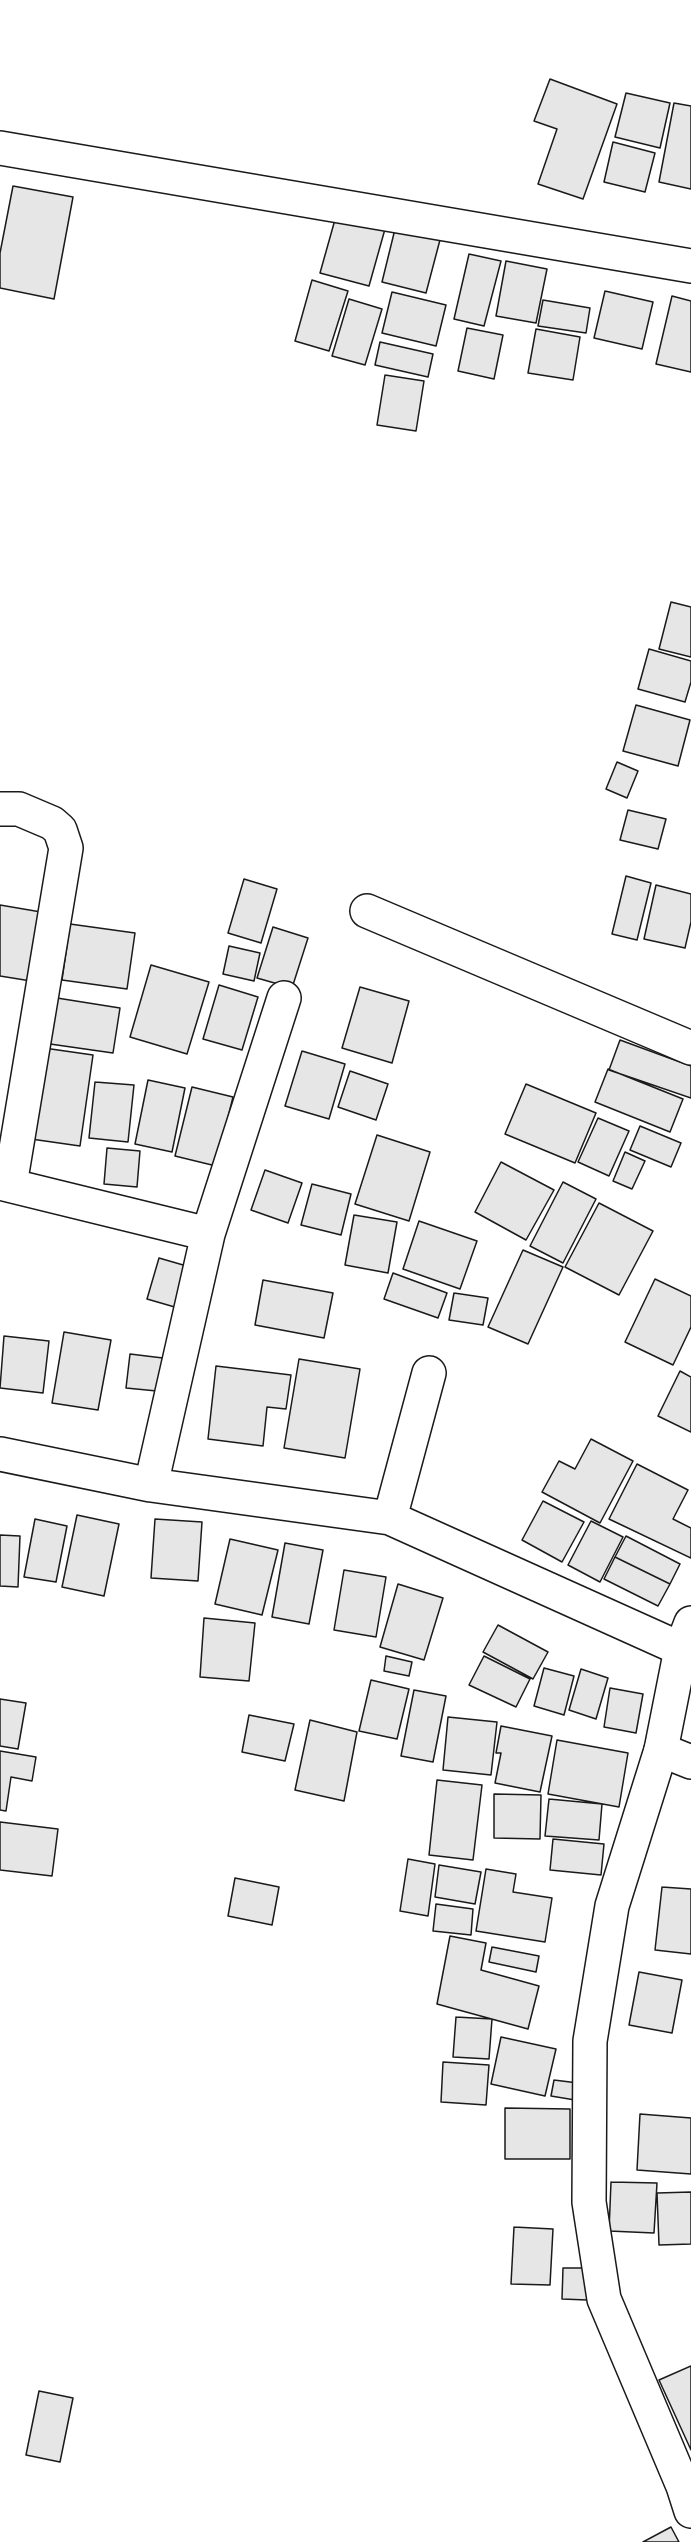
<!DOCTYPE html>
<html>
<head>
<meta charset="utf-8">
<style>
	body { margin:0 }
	canvas { display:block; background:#fff }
</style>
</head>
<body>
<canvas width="691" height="2542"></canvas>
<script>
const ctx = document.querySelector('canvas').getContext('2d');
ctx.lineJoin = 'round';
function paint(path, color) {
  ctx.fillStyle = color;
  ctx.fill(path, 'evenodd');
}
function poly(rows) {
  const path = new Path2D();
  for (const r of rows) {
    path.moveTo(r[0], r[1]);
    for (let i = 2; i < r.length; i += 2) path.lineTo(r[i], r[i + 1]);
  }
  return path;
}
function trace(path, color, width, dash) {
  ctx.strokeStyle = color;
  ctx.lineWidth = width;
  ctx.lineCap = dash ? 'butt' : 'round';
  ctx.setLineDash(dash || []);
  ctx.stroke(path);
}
const building = poly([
	[550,79,617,104,583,199,538,184,557,129,534,121,550,79],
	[626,93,670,103,660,148,615,137,626,93],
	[674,103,691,106,691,189,659,182,674,103],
	[613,142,655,153,645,192,604,182,613,142],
	[13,186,73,197,54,299,0,288,0,253,13,186],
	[336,216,385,229,369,286,320,273,336,216],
	[396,225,441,236,426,293,382,282,396,225],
	[469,254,501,261,484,326,454,319,469,254],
	[506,261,547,269,536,323,496,316,506,261],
	[312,280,348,291,329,351,295,341,312,280],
	[605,291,653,302,642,349,594,338,605,291],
	[392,292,446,305,436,346,382,333,392,292],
	[672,296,691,301,691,372,656,364,672,296],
	[349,299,382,309,365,365,332,356,349,299],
	[543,300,590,308,586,333,538,326,543,300],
	[467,328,503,335,494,379,458,371,467,328],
	[536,329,580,337,573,380,528,373,536,329],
	[380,342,433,354,428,377,375,365,380,342],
	[385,375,424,381,416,431,377,425,385,375],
	[671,602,691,607,691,657,659,649,671,602],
	[649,649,691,661,691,682,685,702,638,689,649,649],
	[636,705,690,720,678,766,623,751,636,705],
	[617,762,638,771,627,798,606,789,617,762],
	[628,810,666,819,658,849,620,840,628,810],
	[626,876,651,883,637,940,612,934,626,876],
	[244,879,277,889,261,943,228,933,244,879],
	[656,885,691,894,691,922,685,948,644,939,656,885],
	[0,905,41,912,31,981,0,976,0,905],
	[70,924,135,933,127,989,62,980,70,924],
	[273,927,308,938,292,988,257,978,273,927],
	[229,946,260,953,254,981,223,974,229,946],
	[151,965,209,982,187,1054,130,1037,151,965],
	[219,985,258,997,242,1050,203,1039,219,985],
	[360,987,409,1001,392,1063,342,1048,360,987],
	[57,998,120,1008,113,1053,50,1044,57,998],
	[620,1040,691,1066,691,1098,609,1070,620,1040],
	[37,1047,93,1055,80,1146,24,1138,37,1047],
	[302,1051,345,1064,329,1119,285,1106,302,1051],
	[608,1069,683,1099,670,1132,595,1102,608,1069],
	[350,1071,388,1084,376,1120,338,1107,350,1071],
	[148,1080,185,1088,172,1152,135,1144,148,1080],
	[95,1082,134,1085,128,1142,89,1138,95,1082],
	[526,1084,596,1113,575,1163,505,1134,526,1084],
	[192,1087,233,1097,216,1166,175,1156,192,1087],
	[598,1118,629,1131,609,1176,578,1162,598,1118],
	[640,1126,681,1143,671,1167,630,1150,640,1126],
	[377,1135,430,1152,409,1221,355,1204,377,1135],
	[107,1148,140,1151,137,1187,104,1184,107,1148],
	[625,1152,645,1161,632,1189,613,1181,625,1152],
	[501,1162,554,1190,526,1240,475,1212,501,1162],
	[265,1170,302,1183,288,1223,251,1210,265,1170],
	[563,1182,596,1199,563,1263,530,1246,563,1182],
	[312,1184,351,1194,341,1235,301,1225,312,1184],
	[599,1203,653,1231,619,1295,565,1267,599,1203],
	[354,1215,397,1222,388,1273,345,1265,354,1215],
	[419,1221,477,1241,460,1289,403,1269,419,1221],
	[523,1250,563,1267,528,1344,488,1327,523,1250],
	[159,1258,197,1269,185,1310,147,1299,159,1258],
	[393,1273,447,1293,438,1318,384,1299,393,1273],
	[655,1279,691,1296,691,1327,673,1365,625,1342,655,1279],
	[263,1280,333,1293,324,1338,255,1325,263,1280],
	[454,1293,488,1298,483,1325,449,1320,454,1293],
	[64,1332,111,1340,98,1410,52,1403,64,1332],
	[4,1336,49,1341,43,1393,0,1388,4,1336],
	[130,1354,171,1359,167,1392,126,1388,130,1354],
	[299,1359,360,1369,345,1458,284,1448,299,1359],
	[216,1366,291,1375,286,1409,267,1407,263,1446,208,1439,216,1366],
	[680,1371,691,1377,691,1432,658,1416,680,1371],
	[591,1439,633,1461,600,1523,542,1492,559,1461,575,1469,591,1439],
	[637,1464,688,1490,673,1519,691,1528,691,1558,609,1519,637,1464],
	[543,1501,584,1522,562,1562,522,1540,543,1501],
	[77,1515,119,1524,104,1596,62,1587,77,1515],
	[35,1519,67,1526,56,1582,24,1577,35,1519],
	[155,1519,202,1522,198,1581,151,1578,155,1519],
	[591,1521,623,1537,600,1582,568,1565,591,1521],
	[0,1535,20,1536,18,1587,0,1586,0,1535],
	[626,1536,680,1564,670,1584,615,1557,626,1536],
	[230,1539,278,1550,262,1615,215,1604,230,1539],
	[285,1543,323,1550,309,1624,272,1617,285,1543],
	[615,1557,670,1584,658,1606,604,1579,615,1557],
	[344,1570,386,1577,376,1637,334,1630,344,1570],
	[398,1584,443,1598,424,1660,380,1647,398,1584],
	[204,1618,255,1623,249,1681,200,1677,204,1618],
	[498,1625,548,1652,533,1679,483,1652,498,1625],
	[386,1656,412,1662,409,1676,384,1671,386,1656],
	[484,1656,530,1679,516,1707,469,1685,484,1656],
	[544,1668,574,1676,564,1715,534,1706,544,1668],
	[581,1669,608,1678,596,1719,569,1710,581,1669],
	[371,1680,409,1689,397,1739,359,1731,371,1680],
	[610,1688,643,1694,636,1733,604,1727,610,1688],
	[414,1690,446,1696,433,1762,401,1756,414,1690],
	[0,1699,26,1703,18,1749,0,1746,0,1699],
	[249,1715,294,1724,285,1761,242,1752,249,1715],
	[448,1717,497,1722,491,1775,443,1770,448,1717],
	[310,1720,357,1732,344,1801,295,1790,310,1720],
	[501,1726,552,1736,540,1792,495,1783,501,1753,496,1753,501,1726],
	[557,1740,628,1753,619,1807,548,1794,557,1740],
	[0,1751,36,1757,32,1781,11,1777,6,1811,0,1810,0,1751],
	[437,1780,482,1785,473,1860,429,1855,437,1780],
	[494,1794,541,1795,540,1839,494,1838,494,1794],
	[549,1799,602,1804,599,1840,545,1836,549,1799],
	[0,1822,58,1829,52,1876,0,1870,0,1822],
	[553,1839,604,1844,601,1875,550,1870,553,1839],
	[408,1859,435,1864,428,1916,400,1911,408,1859],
	[439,1865,481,1872,475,1904,435,1897,439,1865],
	[486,1869,516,1874,513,1892,552,1898,545,1942,476,1931,486,1869],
	[235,1878,279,1887,272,1925,228,1916,235,1878],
	[662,1887,691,1889,691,1954,655,1950,662,1887],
	[436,1904,473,1909,471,1935,433,1931,436,1904],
	[450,1936,486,1943,481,1970,539,1986,528,2029,437,2004,450,1936],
	[492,1947,539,1956,536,1972,489,1962,492,1947],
	[639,1972,682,1980,672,2033,629,2025,639,1972],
	[456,2017,492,2019,489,2059,453,2057,456,2017],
	[501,2037,556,2049,545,2096,491,2084,501,2037],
	[443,2062,489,2065,486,2105,441,2102,443,2062],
	[554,2080,578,2083,575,2100,551,2096,554,2080],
	[505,2108,570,2109,570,2159,505,2159,505,2108],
	[640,2114,691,2118,691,2174,637,2170,640,2114],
	[611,2182,657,2183,654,2233,609,2231,611,2182],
	[691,2192,691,2244,659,2245,657,2193,691,2192],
	[514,2227,553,2229,550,2285,511,2284,514,2227],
	[563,2268,589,2268,587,2300,562,2299,563,2268],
	[691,2366,691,2450,659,2380,691,2366],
	[39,2391,73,2398,60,2462,26,2455,39,2391],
	[671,2527,679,2542,643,2542,671,2527]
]);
paint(building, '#e6e6e6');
trace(building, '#1a1a1a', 1.5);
const minor = poly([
	[0,148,691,266],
	[0,809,19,809,52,823,60,830,66,848,10,1185],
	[367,911,691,1048],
	[0,1183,208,1234],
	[0,1454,151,1485,390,1518,681,1649],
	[151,1485,208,1234,284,998],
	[390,1518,429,1373],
	[661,1750,691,1762]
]);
const tertiary = poly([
	[691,1623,681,1649,661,1750,612,1906,590,2041,589,2202,604,2299,683,2486,691,2511]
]);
trace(minor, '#1a1a1a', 36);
trace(tertiary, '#1a1a1a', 36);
trace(minor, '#fff', 33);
trace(tertiary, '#fff', 33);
</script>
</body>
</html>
